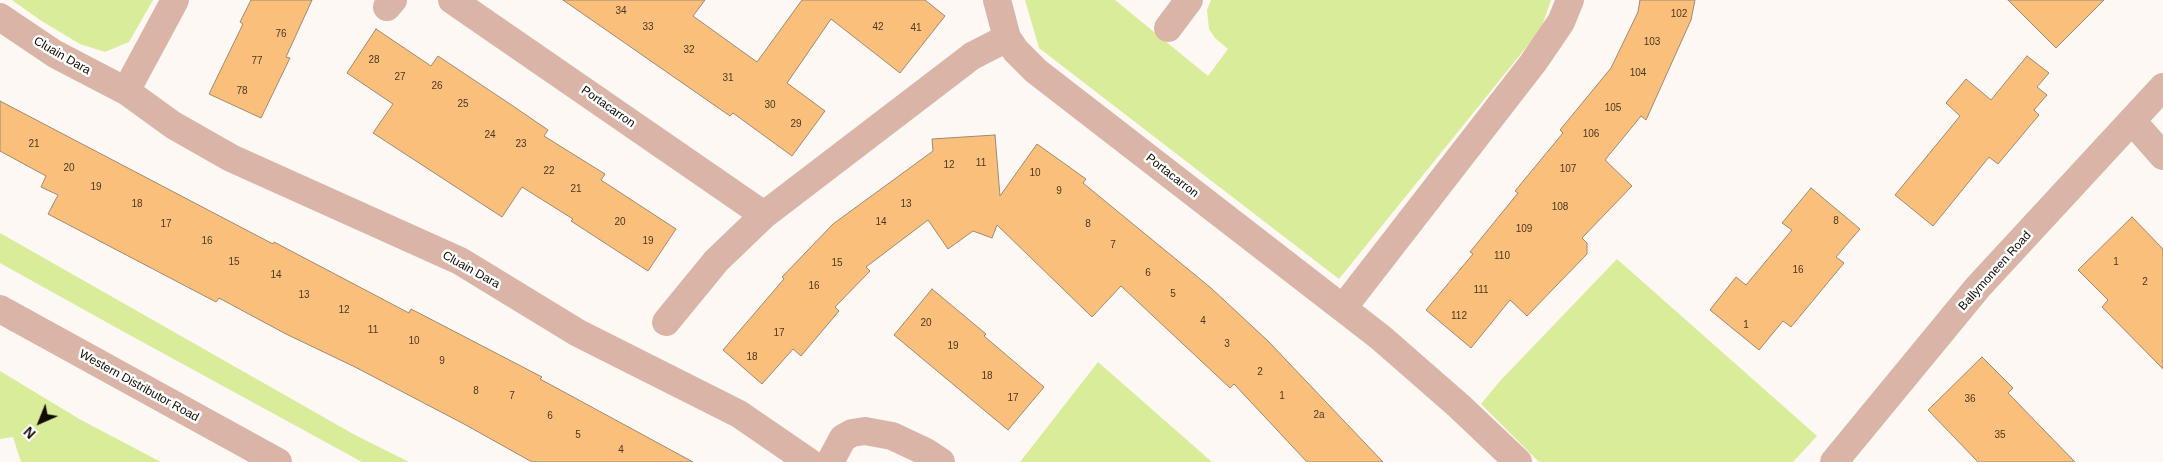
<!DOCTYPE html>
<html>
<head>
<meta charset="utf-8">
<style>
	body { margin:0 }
	#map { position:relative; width:2163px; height:462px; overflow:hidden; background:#fdf8f3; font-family:Helvetica,sans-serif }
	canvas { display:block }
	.north { position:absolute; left:15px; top:397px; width:50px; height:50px; -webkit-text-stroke:4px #fff; paint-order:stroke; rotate:224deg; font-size:14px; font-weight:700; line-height:20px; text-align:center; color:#120a03 }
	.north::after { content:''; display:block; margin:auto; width:18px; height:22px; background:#120a03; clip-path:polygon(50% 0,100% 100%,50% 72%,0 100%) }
</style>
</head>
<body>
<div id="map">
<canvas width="2163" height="462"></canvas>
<div class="north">N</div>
</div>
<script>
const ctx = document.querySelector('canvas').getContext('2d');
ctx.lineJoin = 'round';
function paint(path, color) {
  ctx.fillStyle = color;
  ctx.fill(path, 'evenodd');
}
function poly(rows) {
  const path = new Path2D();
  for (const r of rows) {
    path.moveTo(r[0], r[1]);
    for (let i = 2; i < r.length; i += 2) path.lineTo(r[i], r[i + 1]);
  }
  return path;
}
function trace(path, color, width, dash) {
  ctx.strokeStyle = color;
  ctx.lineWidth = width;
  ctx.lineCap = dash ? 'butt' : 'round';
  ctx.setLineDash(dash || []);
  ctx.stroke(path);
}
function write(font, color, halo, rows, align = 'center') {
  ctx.font = font + ' Helvetica,sans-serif';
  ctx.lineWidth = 5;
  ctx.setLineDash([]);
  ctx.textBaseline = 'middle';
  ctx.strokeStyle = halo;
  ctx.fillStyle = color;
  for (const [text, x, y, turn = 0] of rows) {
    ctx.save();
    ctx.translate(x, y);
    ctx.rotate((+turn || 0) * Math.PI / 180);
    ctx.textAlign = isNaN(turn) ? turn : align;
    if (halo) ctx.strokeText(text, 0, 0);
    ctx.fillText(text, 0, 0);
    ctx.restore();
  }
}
paint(poly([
	[12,0,153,0,129,42,105,52,80,44,40,20],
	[1025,0,1115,0,1208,76,1228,49,1215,38,1209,29,1207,10,1211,0,1551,0,1541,29,1339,279,1039,48],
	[0,233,355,435,409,462,362,462,126,333,0,263],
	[1617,259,1817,436,1793,462,1539,462,1481,404,1500,381],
	[1098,362,1212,462,1020,462],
	[0,371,81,420,161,462,21,462,13,437,0,439]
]), '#d8ec9a');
const building = poly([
	[251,0,312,0,286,57,290,58,261,118,209,94,243,24,240,22,251,0],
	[563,0,705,0,693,16,757,62,802,0,925,0,945,16,900,73,831,19,787,83,825,111,792,156,733,113,730,116,563,0],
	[1640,0,1695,0,1691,20,1646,120,1641,116,1605,160,1632,186,1582,238,1587,243,1587,254,1527,316,1510,300,1471,348,1426,310,1473,254,1470,252,1518,193,1515,191,1563,133,1560,130,1611,68,1638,12,1640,0],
	[2008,0,2104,0,2056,48,2008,0],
	[376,29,431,66,438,56,513,106,548,130,544,136,605,174,601,180,676,229,648,271,571,221,573,219,522,187,502,217,373,133,393,104,347,73,376,29],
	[2027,56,2049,73,2037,87,2047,95,2034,110,2039,115,1998,164,1989,157,1933,226,1895,195,1960,116,1946,103,1966,79,1991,100,2027,56],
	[0,101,273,244,274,242,409,313,411,309,442,325,542,377,540,379,693,462,532,462,464,424,355,367,286,334,219,298,216,302,48,214,58,195,41,187,46,176,0,151,0,101],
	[995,135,1000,196,1037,144,1086,179,1083,183,1211,288,1268,341,1383,462,1307,462,1234,384,1230,388,1121,286,1092,317,997,225,992,238,973,231,948,249,928,220,866,267,870,271,835,307,839,311,801,356,793,349,762,384,723,350,784,279,782,277,833,224,933,151,932,139,995,135],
	[1811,188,1860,229,1836,257,1844,263,1791,327,1783,321,1759,350,1710,310,1736,277,1746,285,1792,230,1782,223,1811,188],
	[2132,217,2163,249,2163,369,2102,307,2108,300,2078,270,2132,217],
	[932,289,986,334,984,336,1044,387,1008,430,894,335,932,289],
	[1982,357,2013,388,2008,393,2075,462,1978,462,1928,410,1982,357]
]);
paint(building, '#fbbf7c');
trace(building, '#a08971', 1);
trace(poly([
	[452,0,764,215],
	[997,0,1007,38,1016,51,1036,71,1380,337,1459,406,1518,462],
	[387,7,393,0],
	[0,17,55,54,126,91,173,125,231,158,460,261,578,333,739,414,809,462],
	[1168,28,1189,0],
	[126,91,175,0],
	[2133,122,2163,156],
	[1343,308,1533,63,1561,22,1570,0],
	[0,309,278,462],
	[666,322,716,261,764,215,972,56,1007,38],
	[830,462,843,438,852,433,865,431,892,436,926,452,941,462],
	[1834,462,1978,287,2163,87]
]), '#dab4a6', 28);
write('10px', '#4c3721', null, [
	["34",621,11],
	["102",1679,14],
	["33",648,27],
	["42",878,27],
	["41",916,28],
	["76",281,34],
	["103",1652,42],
	["32",689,50],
	["28",374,60],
	["77",257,61],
	["104",1638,73],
	["27",400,77],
	["31",728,78],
	["26",437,86],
	["78",242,91],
	["25",463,104],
	["30",770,105],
	["105",1613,108],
	["29",796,124],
	["106",1591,134],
	["24",490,135],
	["21",34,144],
	["23",521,144],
	["11",981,163],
	["12",949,165],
	["20",69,168],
	["107",1568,169],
	["22",549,171],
	["10",1035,173],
	["19",96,187],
	["21",576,189],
	["9",1059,191],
	["18",137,204],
	["13",906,204],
	["108",1560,207],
	["8",1836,221],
	["20",620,222],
	["14",881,222],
	["17",166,224],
	["8",1088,224],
	["109",1524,229],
	["16",207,241],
	["19",648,241],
	["7",1113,245],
	["110",1502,256],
	["15",234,262],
	["1",2116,262],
	["15",837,263],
	["16",1798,270],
	["6",1148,273],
	["14",276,275],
	["2",2145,282],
	["16",814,286],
	["111",1481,290],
	["5",1173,294],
	["13",304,295],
	["12",344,310],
	["112",1459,316],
	["4",1203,321],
	["20",926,323],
	["1",1746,325],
	["11",373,330],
	["17",779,333],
	["10",414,341],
	["3",1227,344],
	["19",953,346],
	["18",752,357],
	["9",442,361],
	["2",1260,372],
	["18",987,376],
	["8",476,391],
	["7",512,396],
	["1",1282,396],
	["17",1013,398],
	["36",1970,399],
	["2a",1319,415],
	["6",550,416],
	["5",578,435],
	["35",2000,435],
	["4",621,450]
]);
write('12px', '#120a03', '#fff', [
	["Cluain Dara",62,56,30],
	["Portacarron",608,107,35],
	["Portacarron",1172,176,38],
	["Cluain Dara",471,270,29],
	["Ballymoneen Road",1995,271,-48],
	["Western Distributor Road",139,386,29]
]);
</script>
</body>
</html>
